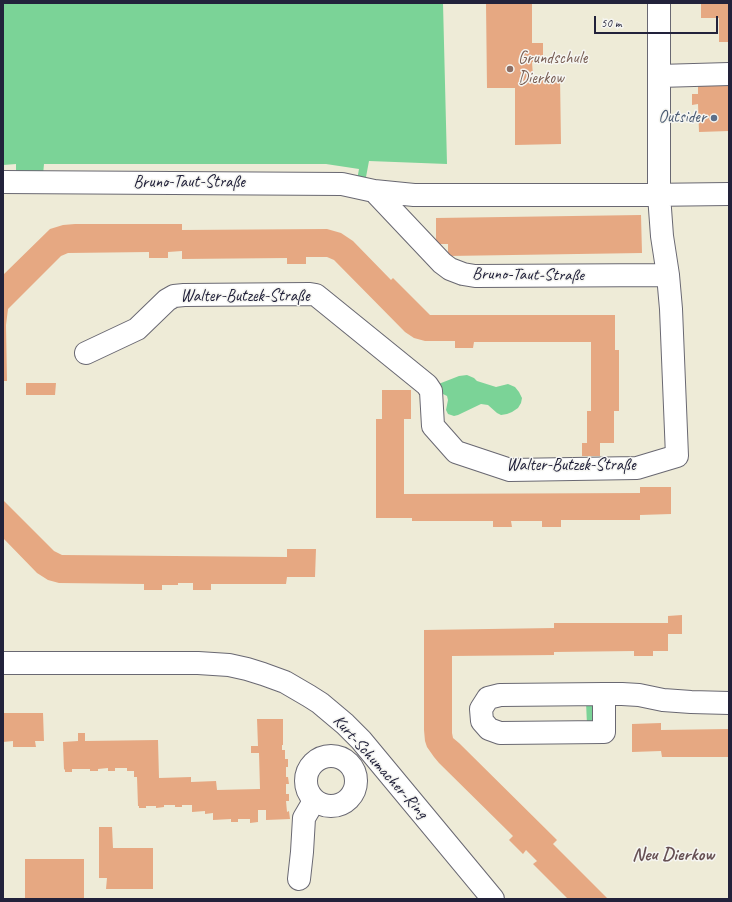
<!DOCTYPE html>
<html>
<head>
<meta charset="utf-8">
<style>
	body { margin:0 }
	#map { position:relative; width:732px; height:902px; overflow:hidden; background:#eeebd7; font-family:Caveat,sans-serif }
	canvas { display:block }
	.frame { position:absolute; inset:0; border:4px solid #22223b; pointer-events:none }
	.scale { position:absolute; left:594px; top:16px; width:124px; height:18px; box-sizing:border-box; border:2px solid #22223b; border-top:0; padding-left:5px; font-size:12px; line-height:14px; white-space:nowrap; color:#22223b; -webkit-text-stroke:3px #f6f6f2; paint-order:stroke }
</style>
</head>
<body>
<div id="map">
<canvas width="732" height="902"></canvas>
<div class="frame"></div>
<div class="scale">50 m</div>
</div>
<script>
const ctx = document.querySelector('canvas').getContext('2d');
ctx.lineJoin = 'round';
function paint(path, color) {
  ctx.fillStyle = color;
  ctx.fill(path, 'evenodd');
}
function poly(rows) {
  const path = new Path2D();
  for (const r of rows) {
    if (r.length === 3) {
      path.moveTo(r[0] + r[2], r[1]);
      path.arc(r[0], r[1], r[2], 0, 2 * Math.PI);
      continue;
    }
    path.moveTo(r[0], r[1]);
    for (let i = 2; i < r.length; i += 2) path.lineTo(r[i], r[i + 1]);
  }
  return path;
}
function trace(path, color, width, dash) {
  ctx.strokeStyle = color;
  ctx.lineWidth = width;
  ctx.lineCap = dash ? 'butt' : 'round';
  ctx.setLineDash(dash || []);
  ctx.stroke(path);
}
function write(font, color, halo, rows, align = 'center') {
  ctx.font = font + ' Caveat,sans-serif';
  ctx.lineWidth = 3;
  ctx.setLineDash([]);
  ctx.textBaseline = 'middle';
  ctx.strokeStyle = halo;
  ctx.fillStyle = color;
  for (const [text, x, y, turn = 0] of rows) {
    ctx.save();
    ctx.translate(x, y);
    ctx.rotate((+turn || 0) * Math.PI / 180);
    ctx.textAlign = isNaN(turn) ? turn : align;
    if (halo) ctx.strokeText(text, 0, 0);
    ctx.fillText(text, 0, 0);
    ctx.restore();
  }
}
paint(poly([
	[3,3,443,3,447,164,369,161,366,177,363,180,357,180,359,169,326,164,44,164,43,175,16,176,16,164,3,165],
	[467,375,474,378,477,381,496,387,508,384,515,387,519,392,522,398,521,403,518,408,512,412,507,414,501,415,497,413,488,405,481,404,458,415,454,416,448,414,446,410,448,400,447,396,443,394,439,393,436,385,459,376],
	[586,702,590,703,595,706,596,717,592,723,587,725]
]), '#7bd397');
paint(poly([
	[486,3,532,3,532,43,543,43,543,62,532,62,533,76,560,76,561,144,515,145,515,88,487,88],
	[701,3,729,3,729,42,719,42,719,18,701,18],
	[728,85,729,131,699,132,698,104,692,105,692,94,698,94,698,86],
	[641,215,642,253,448,256,448,244,436,244,436,218],
	[75,224,182,224,182,230,327,229,341,233,353,241,391,280,393,278,430,315,615,315,615,350,619,350,619,411,614,411,614,443,600,443,600,456,582,456,582,443,587,443,587,411,591,411,591,342,474,342,473,348,455,348,455,341,425,341,414,338,405,332,334,260,327,257,306,257,306,264,287,264,287,258,182,259,182,251,168,252,168,258,149,258,149,252,68,253,61,256,8,309,6,325,7,381,3,381,3,275,50,229,63,225],
	[26,383,56,383,55,395,26,395],
	[382,390,411,390,411,419,404,419,404,494,640,493,640,487,671,487,671,514,640,515,640,520,561,520,561,527,542,527,542,521,511,521,512,527,493,527,493,521,412,521,412,518,376,518,376,419,382,419],
	[3,498,4,501,54,551,62,555,287,557,287,549,316,549,315,577,287,577,286,584,211,584,211,590,193,590,193,583,178,583,178,585,162,585,162,590,144,590,144,584,59,583,48,580,37,573,3,538],
	[682,615,682,634,668,634,668,651,653,651,653,656,634,656,634,651,554,652,554,655,452,656,452,733,453,738,459,743,557,840,553,844,608,899,568,899,533,864,537,861,526,850,523,854,509,840,513,836,439,763,434,757,427,747,425,741,424,730,424,630,554,628,554,623,668,623,668,616],
	[3,713,43,713,44,741,35,741,36,747,13,747,13,741,3,742],
	[257,719,283,719,283,745,282,745,282,750,285,750,285,759,288,759,288,767,286,767,286,777,288,777,289,784,286,784,286,794,289,794,289,801,286,801,287,812,289,811,290,819,266,820,266,810,258,810,258,822,250,823,250,819,238,819,238,822,231,822,231,819,213,820,213,813,205,814,205,811,192,812,192,805,182,805,182,807,175,807,175,805,164,805,164,807,156,808,156,806,146,806,146,808,139,808,139,806,138,806,137,777,134,777,134,771,127,771,127,768,115,768,115,771,108,771,108,768,98,769,98,771,90,771,90,769,72,769,72,772,65,772,65,769,64,770,63,742,78,741,78,733,85,733,85,741,158,740,159,778,191,777,191,782,216,781,217,790,260,789,259,753,251,753,251,746,258,746],
	[661,723,661,730,729,729,729,757,662,757,661,751,632,752,632,724],
	[99,827,112,827,113,848,153,848,153,889,106,889,107,878,99,878],
	[25,859,84,859,84,899,25,899]
]), '#e6a882');
const minor = poly([
	[659,76,729,74],
	[3,182,342,184,374,191,414,195,645,195,729,194],
	[374,191,442,263,450,269,463,274,475,276,668,275],
	[86,353,137,329,167,300,174,296,184,295,310,294,316,295,321,299,427,385,431,391,433,426,456,452,510,470,637,468,677,456,671,309,668,275,662,236,659,195,659,3],
	[3,663,198,663,229,665,247,669,263,674,285,682,309,696,320,703,345,724,361,740,493,899],
	[604,694,604,732,500,733,489,729,482,721,481,709,488,698,500,695,604,694,622,694,639,695,663,700,691,702,729,703],
	[331,781,25],
	[299,879,302,852,304,818,314,801]
]);
trace(minor, '#696872', 24);
trace(minor, '#fff', 22);
for (const [x, y, r, color] of [
	[510,69,4,"#8d6e63"],
	[714,118,4,"#5c6f8a"]
]) {
  const dot = new Path2D();
  dot.arc(x, y, r, 0, 2 * Math.PI);
  ctx.fillStyle = color;
  ctx.fill(dot);
  trace(dot, '#f6f6f2', 1.5);
}
write('17px', '#785e54', '#f6f6f2', [
	["Grundschule",518,59],
	["Dierkow",518,79]
], 'left');
write('17px', '#4e5e75', '#f6f6f2', [
	["Outsider",706,118]
], 'right');
write('17px', '#22223b', '#f6f6f2', [
	["Bruno-Taut-Straße",189,183],
	["Bruno-Taut-Straße",528,275,1],
	["Walter-Butzek-Straße",245,297],
	["Walter-Butzek-Straße",571,466],
	["Kurt-Schumacher-Ring",380,767,48]
]);
write('bold 19px', '#675154', '#f6f6f2', [
	["Neu Dierkow",673,855]
]);
</script>
</body>
</html>
